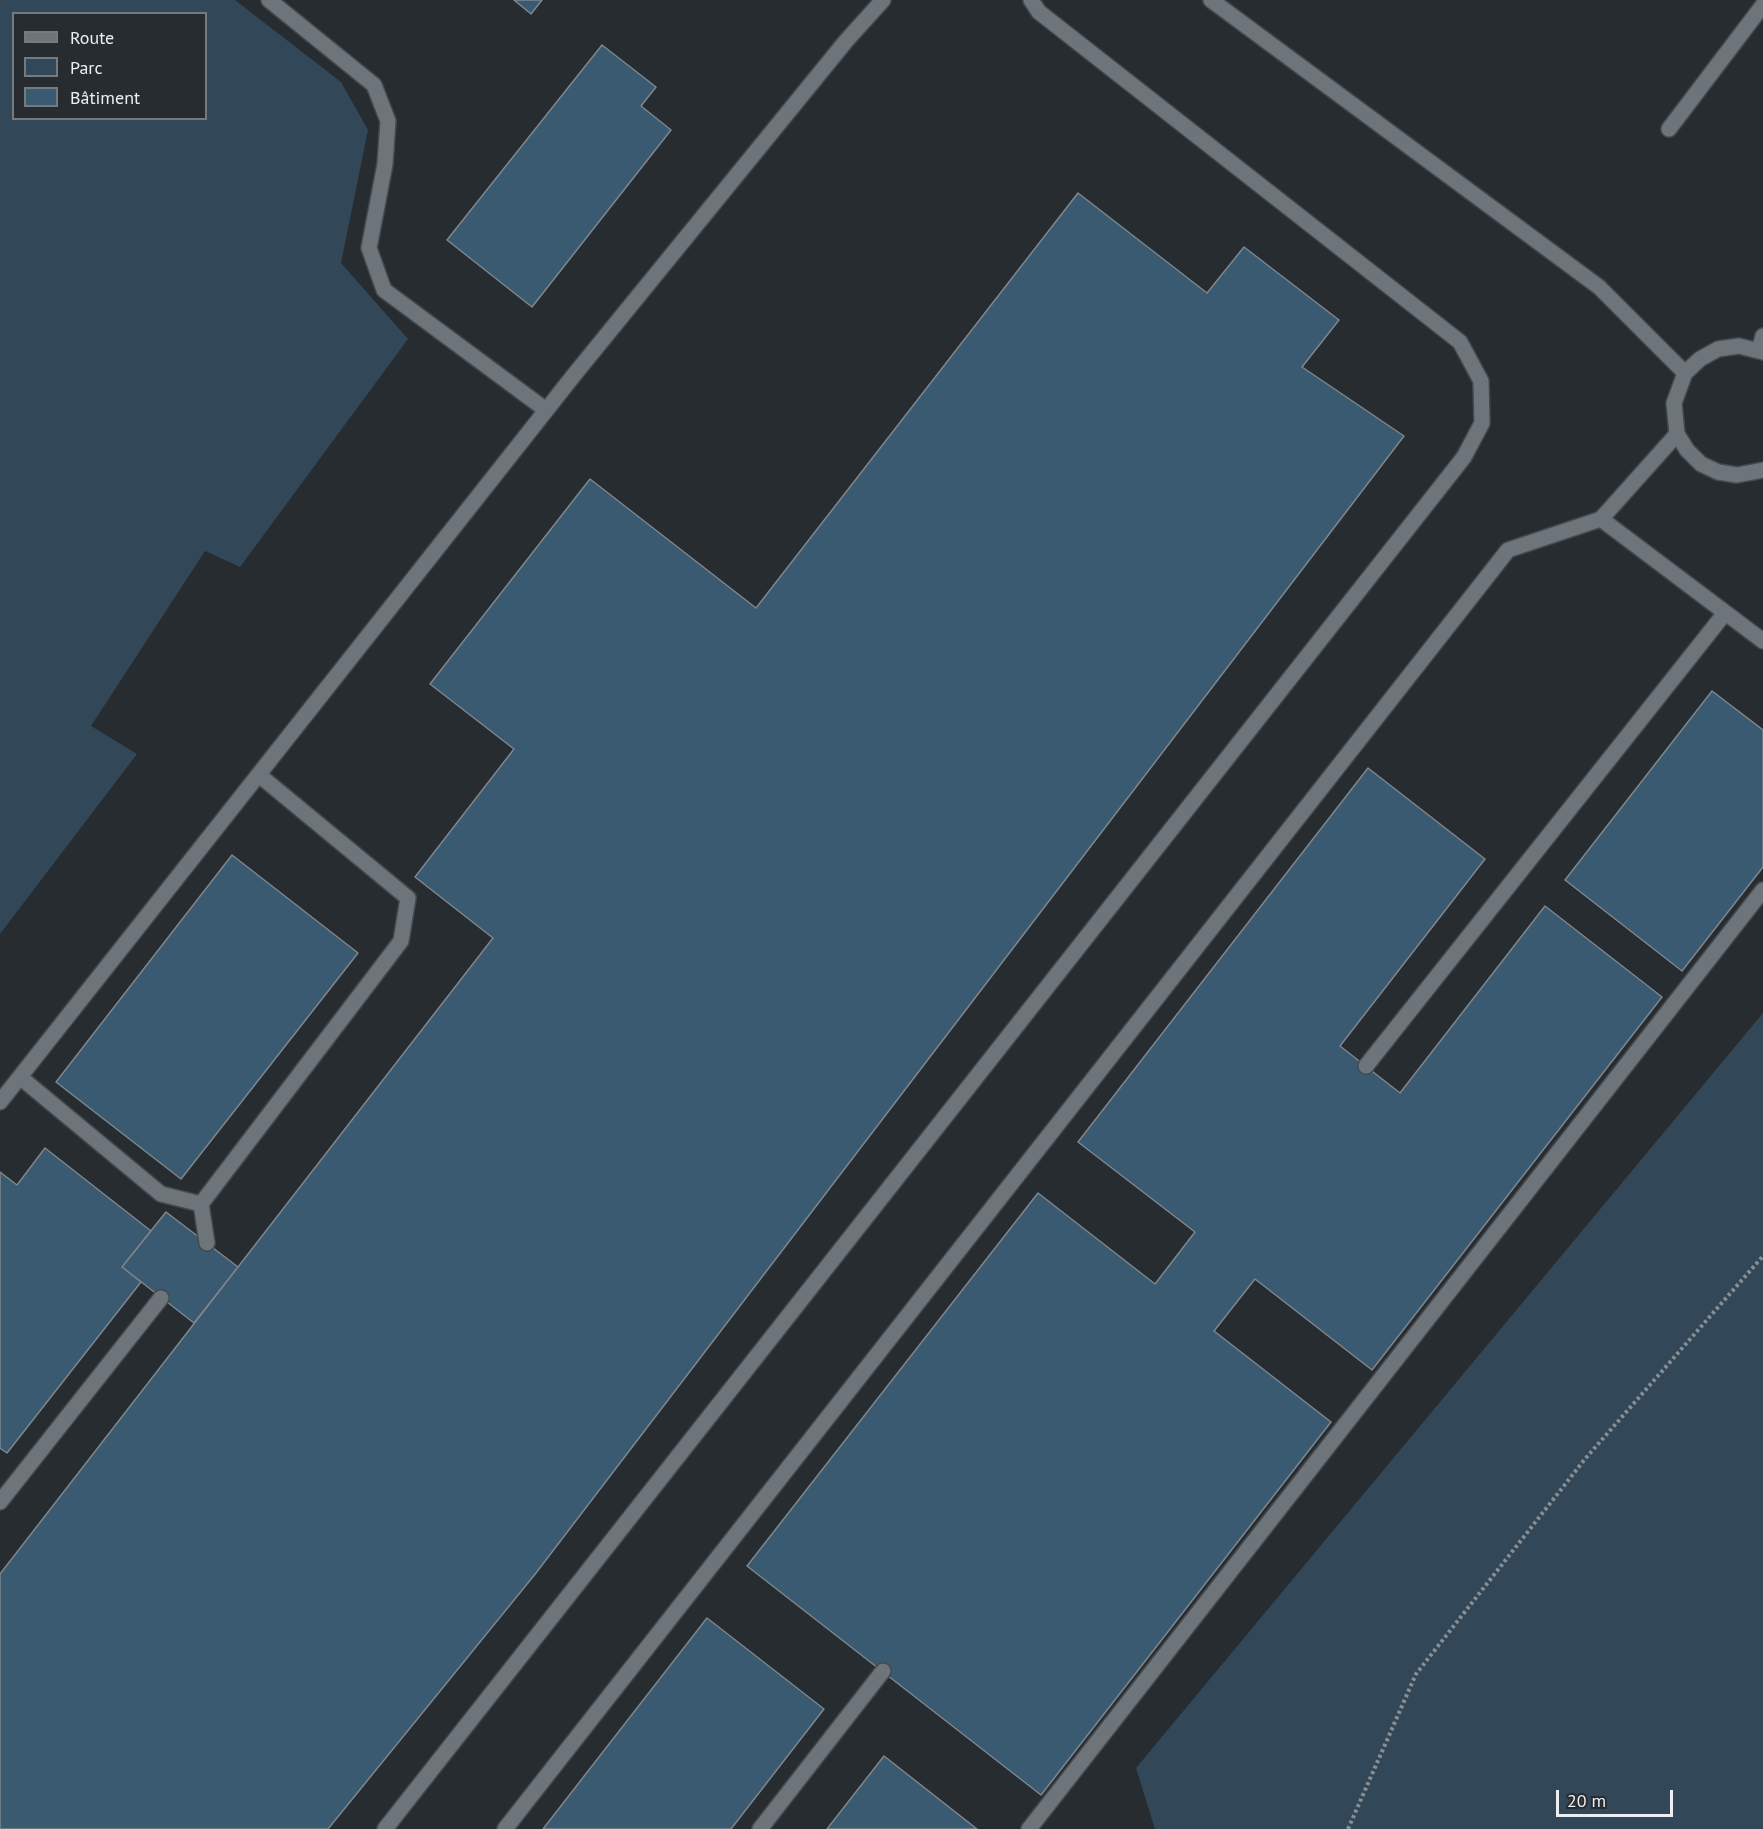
<!DOCTYPE html>
<html>
<head>
<meta charset="utf-8">
<style>
	body { margin:0 }
	#map { position:relative; width:1763px; height:1829px; overflow:hidden; background:#262c30; font-family:"PT Sans",sans-serif }
	canvas { display:block }
	.legend { position:absolute; left:12px; top:12px; width:195px; height:108px; box-sizing:border-box; background:#262c30; border:2px solid #757a7e; margin:0; padding:8px 10px; list-style:none; font-size:18px; color:#ebeff3 }
	.legend li { display:flex; align-items:center; gap:12px; height:30px }
	.legend b { width:30px; border:2px solid #757a7e }
	.scale { position:absolute; left:1556px; top:1790px; width:117px; height:27px; box-sizing:border-box; border:3px solid #ebeff3; border-top:0; padding-left:8px; font-size:18px; line-height:21px; white-space:nowrap; color:#ebeff3; -webkit-text-stroke:4px #262c30; paint-order:stroke }
</style>
</head>
<body>
<div id="map">
<canvas width="1763" height="1829"></canvas>
<ul class="legend">
<li><b style="height:8px;background:#6e757a"></b>Route</li>
<li><b style="height:16px;background:#324757"></b>Parc</li>
<li><b style="height:16px;background:#3a5a71"></b>Bâtiment</li>
</ul>
<div class="scale">20 m</div>
</div>
<script>
const ctx = document.querySelector('canvas').getContext('2d');
ctx.lineJoin = 'round';
function paint(path, color) {
  ctx.fillStyle = color;
  ctx.fill(path, 'evenodd');
}
function poly(rows) {
  const path = new Path2D();
  for (const r of rows) {
    path.moveTo(r[0], r[1]);
    for (let i = 2; i < r.length; i += 2) path.lineTo(r[i], r[i + 1]);
  }
  return path;
}
function trace(path, color, width, dash) {
  ctx.strokeStyle = color;
  ctx.lineWidth = width;
  ctx.lineCap = dash ? 'butt' : 'round';
  ctx.setLineDash(dash || []);
  ctx.stroke(path);
}
paint(poly([
	[0,0,235,0,341,82,368,130,341,263,408,339,240,567,205,551,91,726,137,754,0,934],
	[14,14,206,14,206,118,14,118],
	[1763,1013,1763,1829,1155,1829,1136,1768]
]), '#324757');
const building = poly([
	[514,0,542,0,531,14,514,0],
	[602,45,656,87,641,106,671,130,532,307,447,240,602,45],
	[1078,193,1207,293,1244,247,1339,320,1302,367,1404,436,536,1573,328,1829,0,1829,0,1574,493,938,415,877,514,749,430,684,590,479,756,608,1078,193],
	[1712,691,1763,730,1763,867,1682,971,1565,880,1712,691],
	[1368,768,1485,859,1340,1046,1400,1093,1545,906,1662,997,1372,1370,1255,1279,1214,1331,1331,1422,1041,1795,747,1566,1038,1193,1155,1284,1195,1232,1078,1142,1368,768],
	[232,855,358,953,181,1179,56,1082,232,855],
	[45,1148,151,1231,122,1267,141,1282,7,1453,0,1448,0,1172,17,1185,45,1148],
	[166,1212,238,1267,194,1323,122,1267,166,1212],
	[707,1618,824,1709,731,1829,543,1829,707,1618],
	[884,1756,977,1829,827,1829,884,1756]
]);
paint(building, '#3a5a71');
trace(building, '#7f868c', 1.5);
const service = poly([
	[269,0,374,85,388,121,385,164,369,248,384,290,546,410],
	[1669,129,1763,5],
	[1759,350,1763,336],
	[1677,434,1601,519,1763,641],
	[1366,1066,1725,613],
	[20,1077,161,1194,201,1204,401,941,408,898,259,775],
	[201,1204,207,1243],
	[0,1502,161,1298],
	[385,1829,1464,457,1482,423,1481,381,1460,342,1039,12,1031,0],
	[505,1829,1508,550,1601,519],
	[760,1829,883,1671],
	[1029,1829,1763,890]
]);
const minor = poly([
	[1211,0,1599,287,1685,373],
	[1763,352,1739,346,1718,349,1700,359,1685,373,1674,403,1677,434,1687,450,1701,464,1718,472,1737,475,1763,470],
	[0,1102,574,375,846,41,883,0]
]);
trace(service, '#44494d', 18);
trace(minor, '#44494d', 18);
trace(poly([
	[1348,1829,1416,1674,1585,1459,1763,1256]
]), '#8a8f93', 4, [3, 3]);
trace(service, '#6e757a', 15);
trace(minor, '#6e757a', 15);
</script>
</body>
</html>
